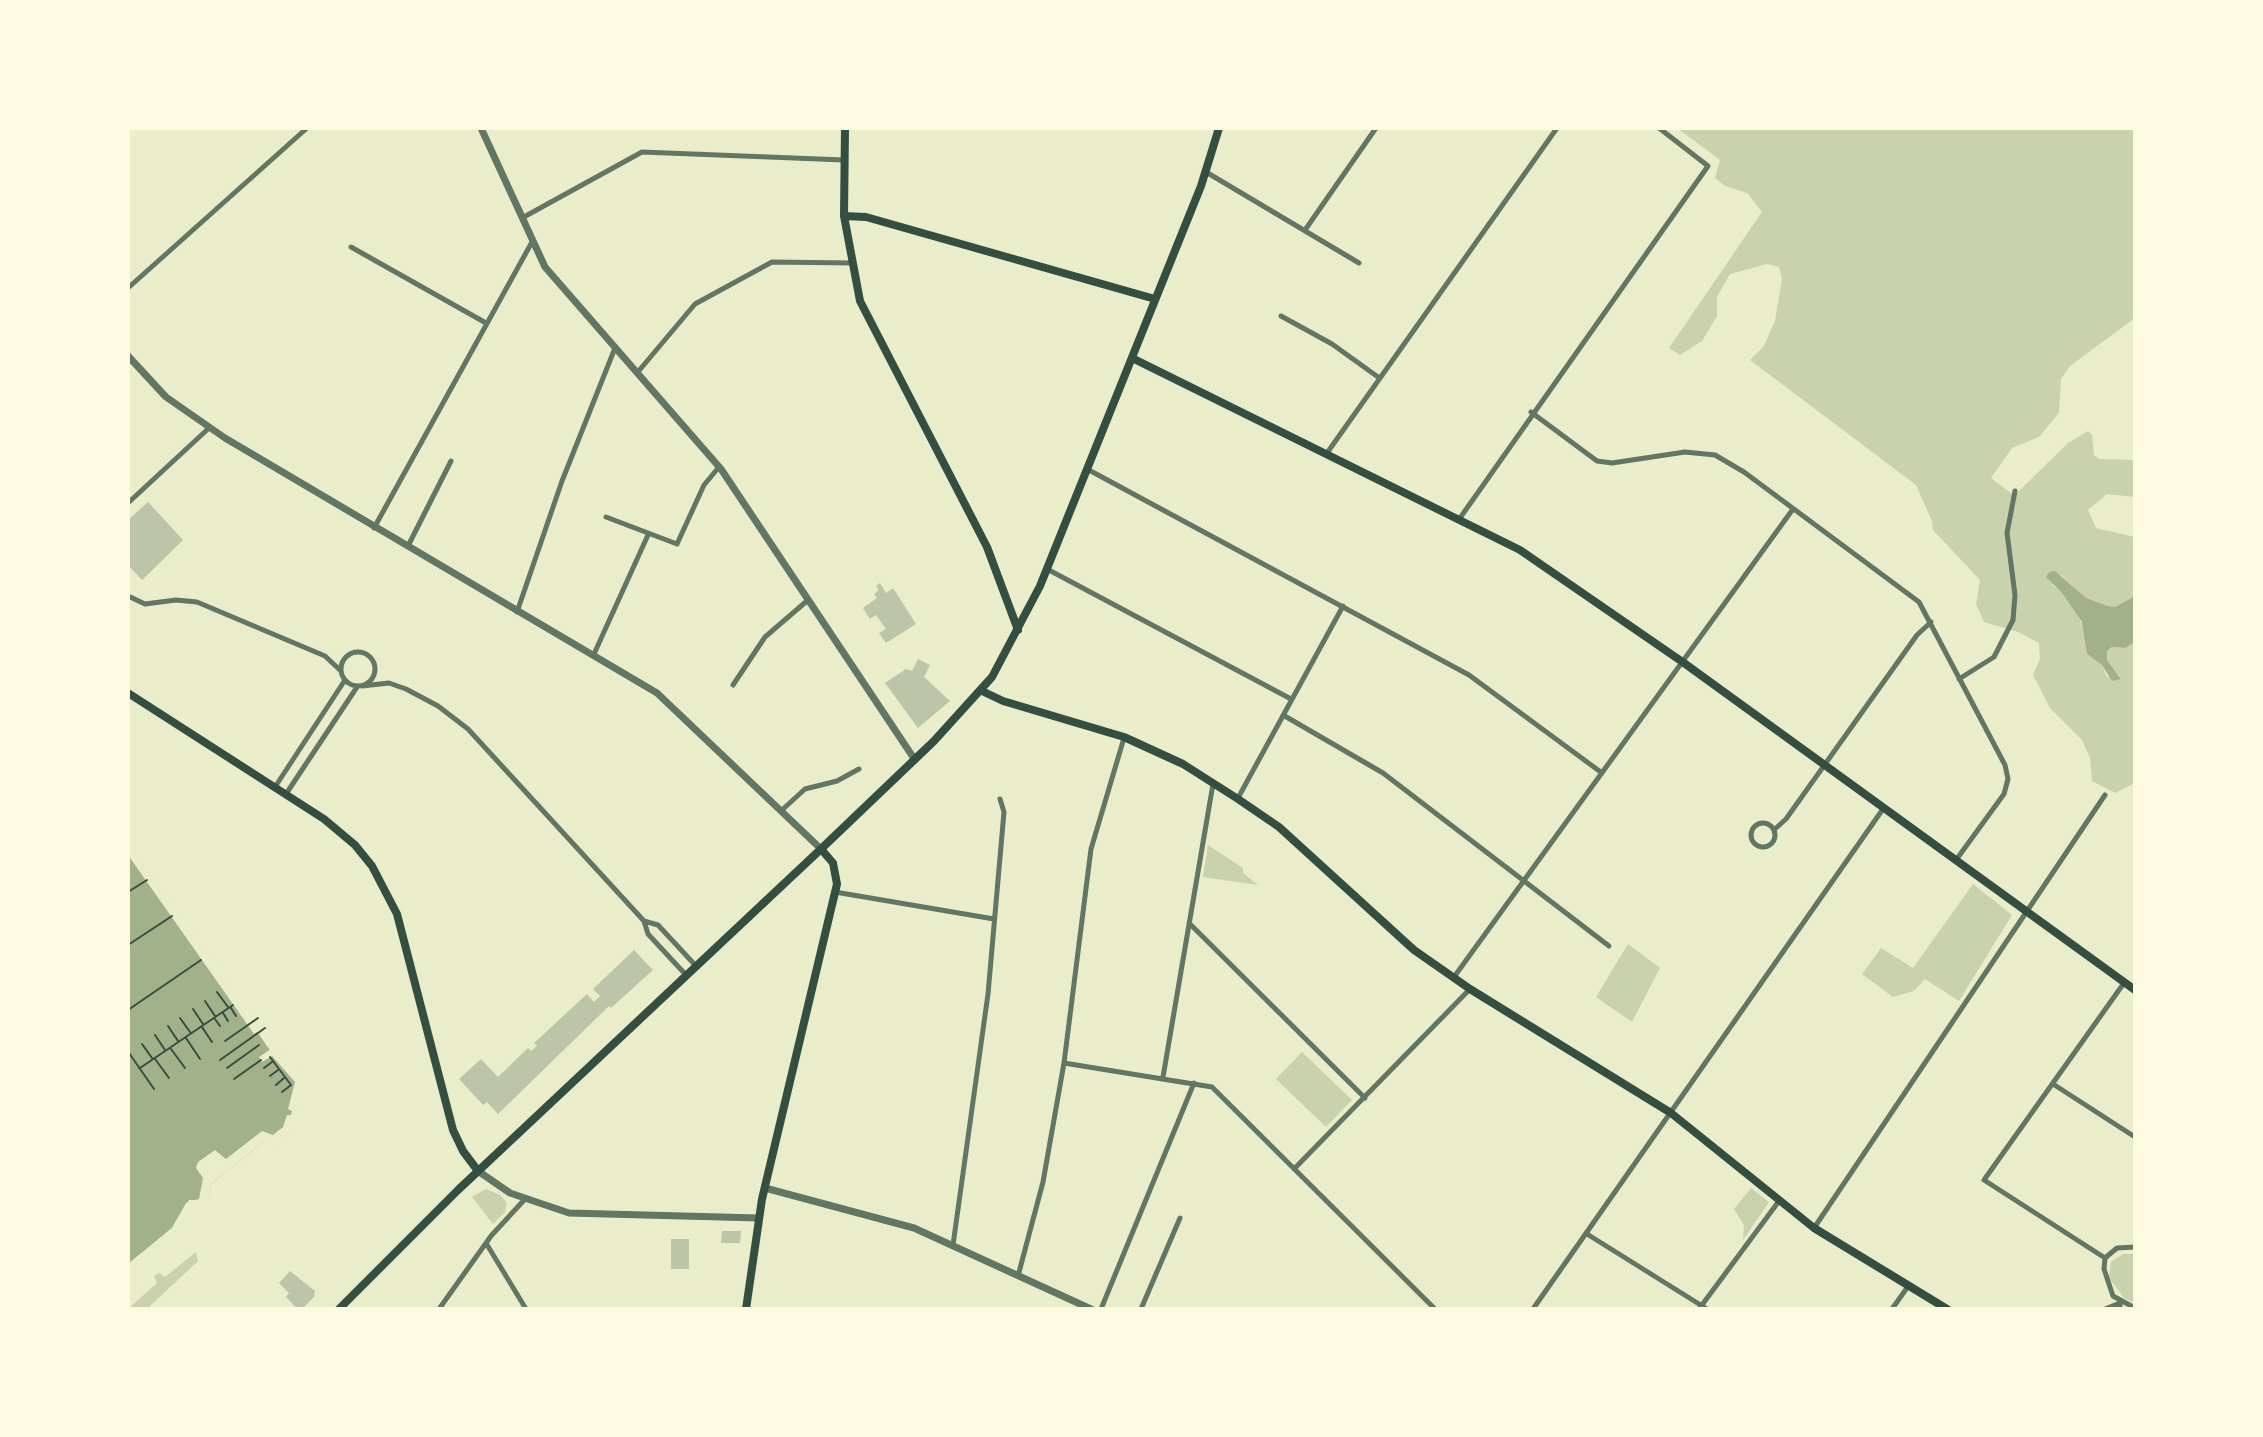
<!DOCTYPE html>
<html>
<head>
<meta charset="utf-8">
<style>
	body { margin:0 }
	#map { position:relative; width:2263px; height:1437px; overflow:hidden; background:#e9edc9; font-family:Quicksand,sans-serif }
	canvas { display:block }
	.frame { position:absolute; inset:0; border:130px solid #fefae0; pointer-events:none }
</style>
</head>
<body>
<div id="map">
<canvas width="2263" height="1437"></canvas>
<div class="frame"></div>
</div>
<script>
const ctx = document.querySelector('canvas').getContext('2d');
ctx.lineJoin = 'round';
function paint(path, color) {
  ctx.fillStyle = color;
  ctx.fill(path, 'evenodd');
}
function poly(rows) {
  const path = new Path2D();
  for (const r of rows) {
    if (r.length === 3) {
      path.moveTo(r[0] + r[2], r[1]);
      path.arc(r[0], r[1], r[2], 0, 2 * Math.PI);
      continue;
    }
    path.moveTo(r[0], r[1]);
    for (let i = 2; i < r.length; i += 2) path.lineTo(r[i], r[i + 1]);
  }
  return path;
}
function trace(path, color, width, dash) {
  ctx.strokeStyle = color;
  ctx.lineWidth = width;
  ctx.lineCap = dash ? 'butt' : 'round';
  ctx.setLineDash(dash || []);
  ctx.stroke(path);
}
paint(poly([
	[1677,128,2135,128,2135,318,2070,366,2061,379,2059,413,2039,437,2012,448,1991,478,2012,494,2018,492,2068,443,2088,431,2092,435,2094,455,2099,459,2135,460,2135,497,2107,494,2088,510,2096,528,2135,537,2135,596,2115,607,2108,606,2085,598,2061,575,2052,585,2062,592,2077,613,2085,631,2087,654,2102,665,2107,677,2121,678,2107,660,2107,651,2112,647,2125,648,2135,642,2135,783,2115,793,2092,781,2090,758,2082,740,2050,708,2033,675,2040,659,2039,643,2018,632,1984,622,1976,604,1980,580,1933,530,1932,521,1916,485,1750,360,1764,346,1775,321,1782,279,1779,267,1767,264,1730,274,1717,297,1717,316,1702,341,1680,355,1669,348,1762,212,1747,193,1725,186,1715,178,1720,160],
	[1208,845,1243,868,1243,873,1258,885,1203,877],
	[1973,884,2012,915,1959,1001,1925,979,1914,991,1893,997,1862,974,1881,948,1913,968],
	[1628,944,1660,968,1632,1022,1596,997],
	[1302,1052,1352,1100,1326,1127,1276,1079],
	[1751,1188,1769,1202,1743,1240,1744,1225,1734,1209],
	[486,1189,500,1195,507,1203,505,1212,493,1224,472,1197],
	[196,1252,198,1261,150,1306,152,1309,128,1309,157,1283,154,1276,159,1273,165,1277],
	[2123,1254,2135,1254,2135,1303,2124,1298,2109,1278,2111,1262]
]), '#cad2ad');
paint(poly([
	[2055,571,2086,598,2108,606,2115,607,2135,596,2135,642,2125,648,2112,647,2107,651,2107,660,2121,679,2112,681,2102,665,2087,654,2082,622,2062,593,2046,577,2049,572],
	[128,844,269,1049,307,1087,275,1146,264,1141,211,1184,208,1200,189,1200,172,1228,128,1264]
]), '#a3b18a');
paint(poly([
	[128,840,258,1021,262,1028,254,1034,128,855],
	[271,1049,287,1055,302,1069,310,1085,307,1103,296,1115,293,1127,277,1149,264,1141,211,1184,208,1203,191,1203,175,1231,128,1268,128,1264,172,1228,186,1203,199,1199,203,1178,196,1168,198,1162,215,1150,226,1159,262,1131,273,1135,283,1127,287,1115,291,1115,292,1111,288,1109,295,1082,272,1056,262,1062,259,1057]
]), '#e9edc9');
paint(poly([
	[148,502,183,540,142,580,128,565,128,520],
	[880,583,886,593,893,588,916,624,886,643,879,633,886,629,876,615,870,619,863,608,877,598,874,594,879,590,876,586],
	[918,659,930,665,924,677,950,701,918,728,885,683,906,669,912,671],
	[634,950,653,970,611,1008,609,1006,498,1114,487,1102,483,1105,459,1079,481,1059,498,1077,528,1048,531,1051,537,1046,534,1043,587,994,594,1002,600,996,593,989],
	[722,1231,741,1231,740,1243,721,1243],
	[671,1239,689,1239,689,1269,671,1269],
	[290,1271,315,1291,314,1297,303,1308,297,1309,286,1297,289,1293,279,1283]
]), '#bcc5a7');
trace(poly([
	[128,892,147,880],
	[128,945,172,916],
	[217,992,228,1007],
	[205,1001,215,1016],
	[231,1008,236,1016],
	[193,1009,203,1024],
	[128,1010,201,960],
	[223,1013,228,1021],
	[180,1018,190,1032],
	[215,1019,220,1026],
	[168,1026,178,1041],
	[202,1027,212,1042],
	[155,1035,165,1050],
	[186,1038,200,1059],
	[225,1041,258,1018],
	[142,1044,152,1058],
	[171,1049,185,1068],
	[129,1053,154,1089],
	[270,1057,291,1085,282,1092],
	[155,1059,169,1078],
	[220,1060,265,1028],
	[140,1068,233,1005],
	[227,1068,259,1045],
	[264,1068,272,1062],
	[270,1076,278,1070],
	[234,1079,261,1060],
	[276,1085,284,1078]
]), '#344e41', 2);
trace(poly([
	[1206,172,1359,263],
	[522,218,642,152,844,160],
	[1305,230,1376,128],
	[351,247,486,323],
	[128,288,307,128],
	[1281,316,1332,344,1378,377],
	[637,373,695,304,772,262,851,263],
	[1531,412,1597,461,1612,463,1685,452,1715,455,1744,472,1919,602,2005,765,2008,779,2004,794,1956,860],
	[1327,453,1557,128],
	[1087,469,1469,675,1602,773],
	[128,503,209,428],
	[606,517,677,544,704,485,719,467],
	[1460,518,1708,166,1659,128],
	[374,528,532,242],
	[408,546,451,461],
	[1047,569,1291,699],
	[128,596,145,604,176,600,197,602,325,656,341,671],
	[517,612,562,481,615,348],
	[358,669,17],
	[594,654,648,535],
	[1959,679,1994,657,2013,620,2015,595,2007,533,2015,491],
	[733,685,765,637,808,600],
	[362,686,389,683,406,689,438,706,468,729,644,921,648,934,686,975],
	[1283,715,1383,773,1609,946],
	[275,787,345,680],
	[286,794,357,687],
	[1238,798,1343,606],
	[782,810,805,789,837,781,859,769],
	[1763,835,12],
	[1775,829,1786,819,1917,635,1931,622],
	[835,892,994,919],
	[644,921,658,925,696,966],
	[1189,923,1365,1098],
	[1454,977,1793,509],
	[1064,1063,1212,1087,1435,1309],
	[1163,1077,1213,784],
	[2053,1084,2135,1137],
	[1294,1169,1469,990],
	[1814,1228,2105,795],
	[1587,1234,1707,1309],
	[486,1243,526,1309],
	[953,1245,988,994,1004,812,1000,799],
	[2135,1247,2117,1248,2105,1258,2104,1269,2113,1296,2135,1308],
	[2105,1258,1984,1180,2124,983],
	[1018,1276,1043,1182,1064,1063,1091,849,1124,738],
	[439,1309,491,1236,525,1199],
	[1101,1309,1194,1083],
	[1141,1309,1180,1218],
	[1533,1309,1883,809],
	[1699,1309,1779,1201],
	[1892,1309,1909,1285],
	[2105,1309,2120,1303,2120,1309]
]), '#617663', 5);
trace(poly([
	[481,128,545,267,721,469,915,760],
	[128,356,166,397,225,438,657,693,821,849],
	[478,1171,510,1193,569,1213,759,1218],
	[765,1188,914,1228,1091,1309]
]), '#617663', 7);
trace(poly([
	[845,128,844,216,860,301,987,547,1018,630],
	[844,216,866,217,1155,299],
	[128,693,324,819,355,845,372,866,397,914,453,1130,463,1151,478,1171],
	[339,1309,458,1190,821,849]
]), '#344e41', 8);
trace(poly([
	[1132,358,1520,550,1684,663,2135,990],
	[982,691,1003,701,1124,737,1183,764,1238,799,1279,827,1414,950,1470,989,1671,1113,1814,1228,1947,1309],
	[746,1309,762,1199,837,884,833,863,821,849,934,741,992,677,1040,586,1201,186,1219,128]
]), '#344e41', 8);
</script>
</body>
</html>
